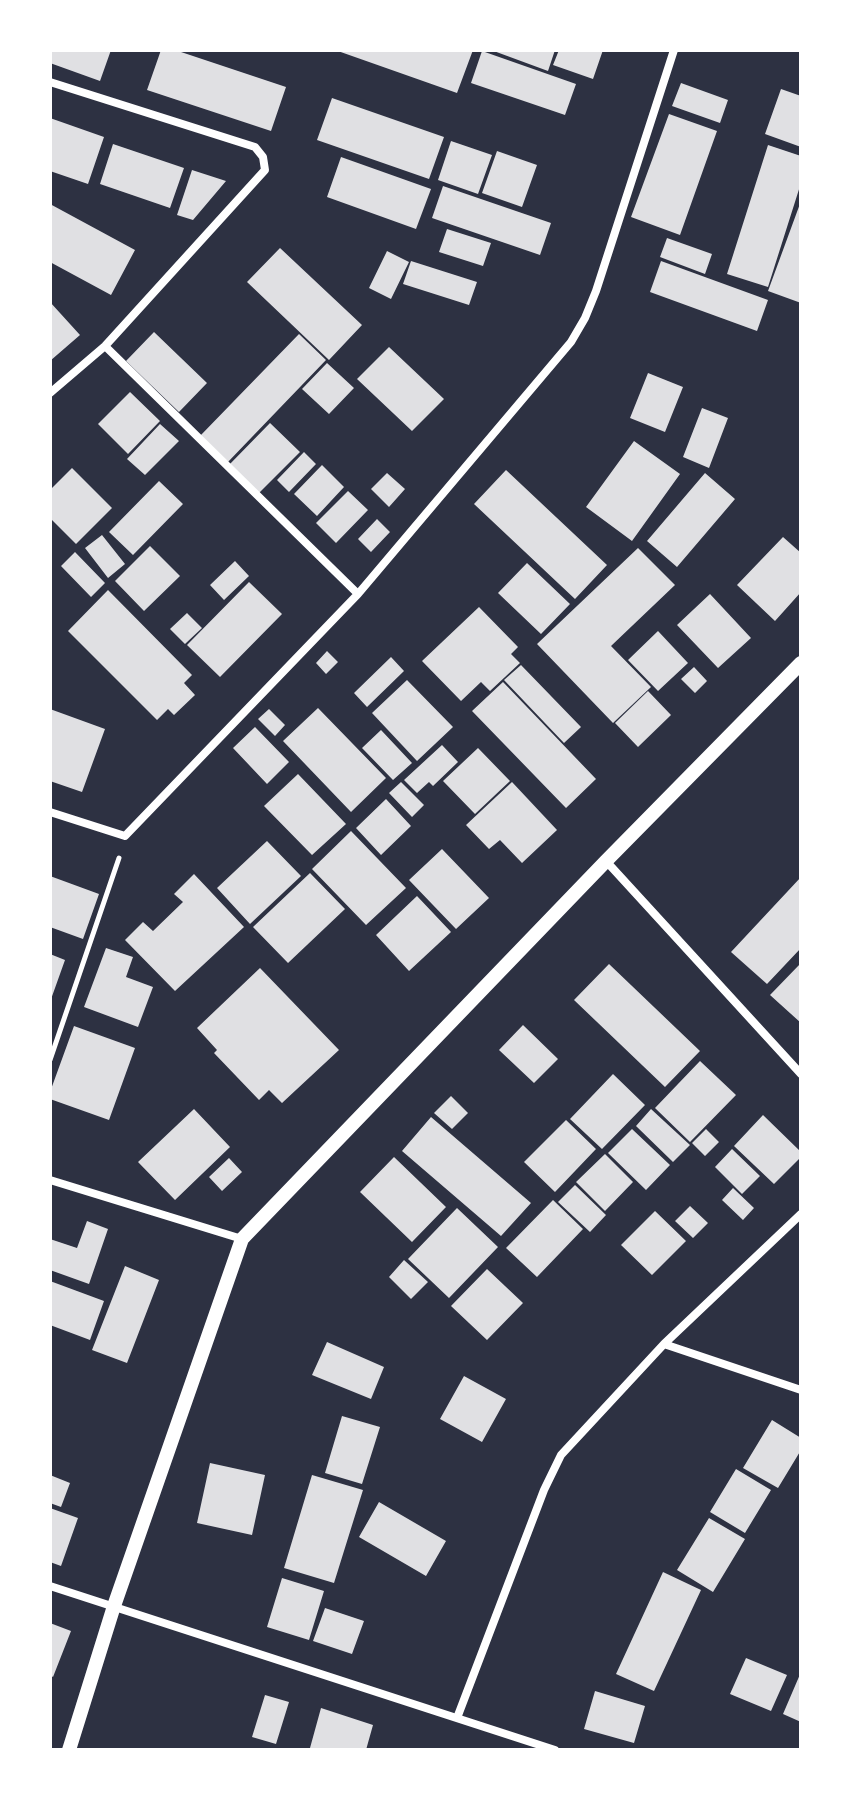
<!DOCTYPE html>
<html>
<head>
<meta charset="utf-8">
<style>
	body { margin:0 }
	#map { position:relative; width:851px; height:1800px; overflow:hidden; background:#2d3142; font-family:Jost,sans-serif }
	canvas { display:block }
	.frame { position:absolute; inset:0; border:52px solid #fff; pointer-events:none }
</style>
</head>
<body>
<div id="map">
<canvas width="851" height="1800"></canvas>
<div class="frame"></div>
</div>
<script>
const ctx = document.querySelector('canvas').getContext('2d');
ctx.lineJoin = 'round';
function paint(path, color) {
  ctx.fillStyle = color;
  ctx.fill(path, 'evenodd');
}
function poly(rows) {
  const path = new Path2D();
  for (const r of rows) {
    path.moveTo(r[0], r[1]);
    for (let i = 2; i < r.length; i += 2) path.lineTo(r[i], r[i + 1]);
  }
  return path;
}
function trace(path, color, width, dash) {
  ctx.strokeStyle = color;
  ctx.lineWidth = width;
  ctx.lineCap = dash ? 'butt' : 'round';
  ctx.setLineDash(dash || []);
  ctx.stroke(path);
}
paint(poly([
	[50,50,111,50,100,81,50,63],
	[161,50,175,50,286,87,271,131,147,90],
	[335,50,473,50,457,93],
	[491,50,555,50,548,71],
	[559,50,603,50,593,79,553,65],
	[482,51,576,84,565,115,471,83],
	[681,83,728,100,720,123,672,106],
	[781,89,801,96,801,147,765,134],
	[332,98,444,137,429,179,317,140],
	[669,114,717,131,680,235,631,217],
	[50,118,104,137,88,184,50,171],
	[451,141,492,155,478,194,438,180],
	[113,144,184,168,170,208,100,184],
	[768,145,801,156,801,183,768,287,727,274],
	[497,151,537,165,522,207,482,193],
	[341,157,431,189,416,229,327,197],
	[192,170,226,181,193,220,177,215],
	[443,186,551,223,540,255,432,218],
	[801,201,801,303,768,291],
	[50,204,135,250,111,295,50,262],
	[447,229,491,243,483,266,439,252],
	[667,238,712,254,705,274,660,257],
	[280,248,362,325,329,360,247,282],
	[387,251,409,262,391,299,369,288],
	[411,261,477,282,469,305,403,284],
	[661,261,768,300,757,331,650,292],
	[50,302,80,335,50,361],
	[154,332,207,383,179,412,126,361],
	[299,334,326,360,227,463,200,436],
	[389,347,444,399,412,431,357,379],
	[327,363,354,388,329,414,302,389],
	[648,373,683,387,665,432,630,418],
	[130,392,160,421,128,454,98,424],
	[702,408,728,418,709,468,683,457],
	[270,423,300,452,257,495,228,466],
	[160,424,179,441,145,475,127,459],
	[634,441,680,474,632,541,586,507],
	[304,452,316,464,289,492,277,480],
	[322,465,344,487,317,516,294,494],
	[72,468,112,508,76,544,50,518,50,490],
	[506,470,607,565,575,599,474,504],
	[387,473,405,489,389,507,371,489],
	[705,473,735,499,677,567,647,541],
	[159,481,183,504,133,555,109,532],
	[348,491,368,510,336,543,316,523],
	[377,519,390,532,371,552,358,539],
	[102,535,125,564,108,578,85,548],
	[783,537,801,553,801,592,775,621,737,585],
	[150,546,180,576,144,611,115,581],
	[638,548,675,585,611,646,651,687,613,723,537,644],
	[75,552,105,583,91,597,61,566],
	[235,561,249,576,224,600,210,585],
	[527,563,570,604,541,634,498,593],
	[249,582,282,614,220,677,187,645],
	[108,590,192,675,184,683,195,695,174,715,168,709,157,720,68,631],
	[710,594,751,638,718,668,677,625],
	[479,607,518,647,511,654,520,663,490,691,481,682,461,701,422,661],
	[187,613,202,628,185,644,170,629],
	[658,631,688,663,658,691,628,660],
	[327,651,338,662,326,674,316,663],
	[391,657,404,671,367,707,354,693],
	[521,665,581,727,564,743,504,680],
	[694,667,707,681,695,693,681,679],
	[407,680,453,727,417,761,372,713],
	[503,682,596,779,566,808,472,711],
	[648,691,671,715,638,747,615,723],
	[318,708,386,778,351,812,283,741],
	[50,709,105,729,82,792,50,781],
	[269,709,285,725,275,736,258,719],
	[255,727,289,762,267,784,233,748],
	[381,730,412,763,393,780,362,748],
	[442,745,458,762,433,786,429,782,417,793,404,780],
	[478,748,510,781,475,814,443,781],
	[298,774,346,824,312,855,264,806],
	[401,782,424,805,412,817,389,793],
	[512,782,557,830,522,863,500,840,489,849,466,825],
	[386,799,411,826,381,855,356,828],
	[351,831,406,888,366,925,312,869],
	[267,841,301,876,250,924,217,888],
	[442,849,489,898,456,929,409,880],
	[310,873,345,909,288,963,253,927],
	[194,874,244,927,175,991,125,940,143,922,153,931,183,902,174,894],
	[50,876,99,894,83,939,50,927],
	[801,877,801,948,767,984,731,952],
	[417,896,451,932,409,971,376,935],
	[106,948,133,957,126,977,153,987,138,1027,84,1007],
	[50,954,65,960,50,1002],
	[801,963,801,1023,770,995],
	[609,964,700,1051,665,1087,574,1000],
	[260,968,339,1050,282,1103,269,1090,259,1100,214,1053,217,1050,197,1028],
	[523,1025,558,1059,534,1083,499,1050],
	[74,1026,135,1048,109,1120,50,1099,50,1092],
	[700,1061,736,1095,690,1142,655,1108],
	[613,1074,645,1105,602,1149,570,1119],
	[451,1096,468,1113,452,1129,434,1113],
	[194,1109,230,1147,175,1200,138,1162],
	[651,1109,690,1145,673,1162,636,1126],
	[763,1115,801,1152,801,1157,774,1184,734,1146],
	[431,1117,531,1203,501,1236,402,1151],
	[566,1120,596,1149,555,1192,524,1162],
	[632,1129,670,1165,646,1190,608,1153],
	[706,1129,719,1142,705,1156,692,1143],
	[732,1149,760,1176,742,1194,715,1167],
	[605,1154,633,1182,605,1211,576,1182],
	[394,1157,446,1207,412,1242,360,1192],
	[229,1158,242,1172,222,1191,209,1177],
	[575,1185,606,1215,590,1232,558,1202],
	[733,1188,754,1208,743,1220,722,1200],
	[553,1200,583,1229,537,1277,506,1248],
	[690,1206,708,1223,693,1238,675,1221],
	[457,1208,498,1247,449,1298,408,1259],
	[655,1211,686,1241,652,1275,621,1245],
	[87,1221,108,1229,89,1284,50,1270,50,1239,77,1248],
	[404,1260,428,1282,411,1299,389,1277],
	[125,1266,159,1280,127,1363,92,1350],
	[487,1269,523,1303,487,1340,451,1306],
	[50,1281,104,1301,90,1340,50,1325],
	[327,1342,384,1367,371,1399,312,1375],
	[464,1376,506,1399,482,1442,440,1419],
	[342,1416,380,1427,362,1484,325,1473],
	[772,1420,801,1438,801,1450,778,1488,743,1468],
	[210,1463,265,1475,252,1535,197,1523],
	[736,1469,771,1490,745,1533,710,1512],
	[50,1475,70,1483,61,1507,50,1503],
	[312,1475,363,1490,334,1583,284,1568],
	[379,1502,446,1541,426,1576,359,1537],
	[50,1508,78,1518,61,1566,50,1562],
	[709,1518,745,1539,713,1592,677,1570],
	[663,1572,701,1590,654,1691,616,1674],
	[282,1578,324,1591,309,1640,267,1627],
	[325,1608,364,1621,352,1654,313,1641],
	[50,1623,71,1631,53,1677,50,1675],
	[746,1658,787,1675,771,1711,730,1694],
	[801,1672,801,1722,783,1714],
	[595,1691,645,1706,634,1743,584,1729],
	[265,1695,289,1702,276,1744,252,1737],
	[321,1708,373,1725,366,1750,310,1748]
]), '#e0e0e3');
trace(poly([
	[50,1060,119,858]
]), '#fff', 5);
trace(poly([
	[50,82,255,147,263,157,265,170,105,346,50,393],
	[105,346,358,594],
	[50,812,125,836,358,594,571,342,585,318,596,291,674,50],
	[606,861,801,1074],
	[50,1180,242,1239],
	[664,1344,801,1390],
	[50,1586,555,1750],
	[457,1718,544,1490,561,1455,664,1344,801,1214]
]), '#fff', 8);
trace(poly([
	[69,1750,114,1606,242,1239,606,861,801,663]
]), '#fff', 14);
</script>
</body>
</html>
